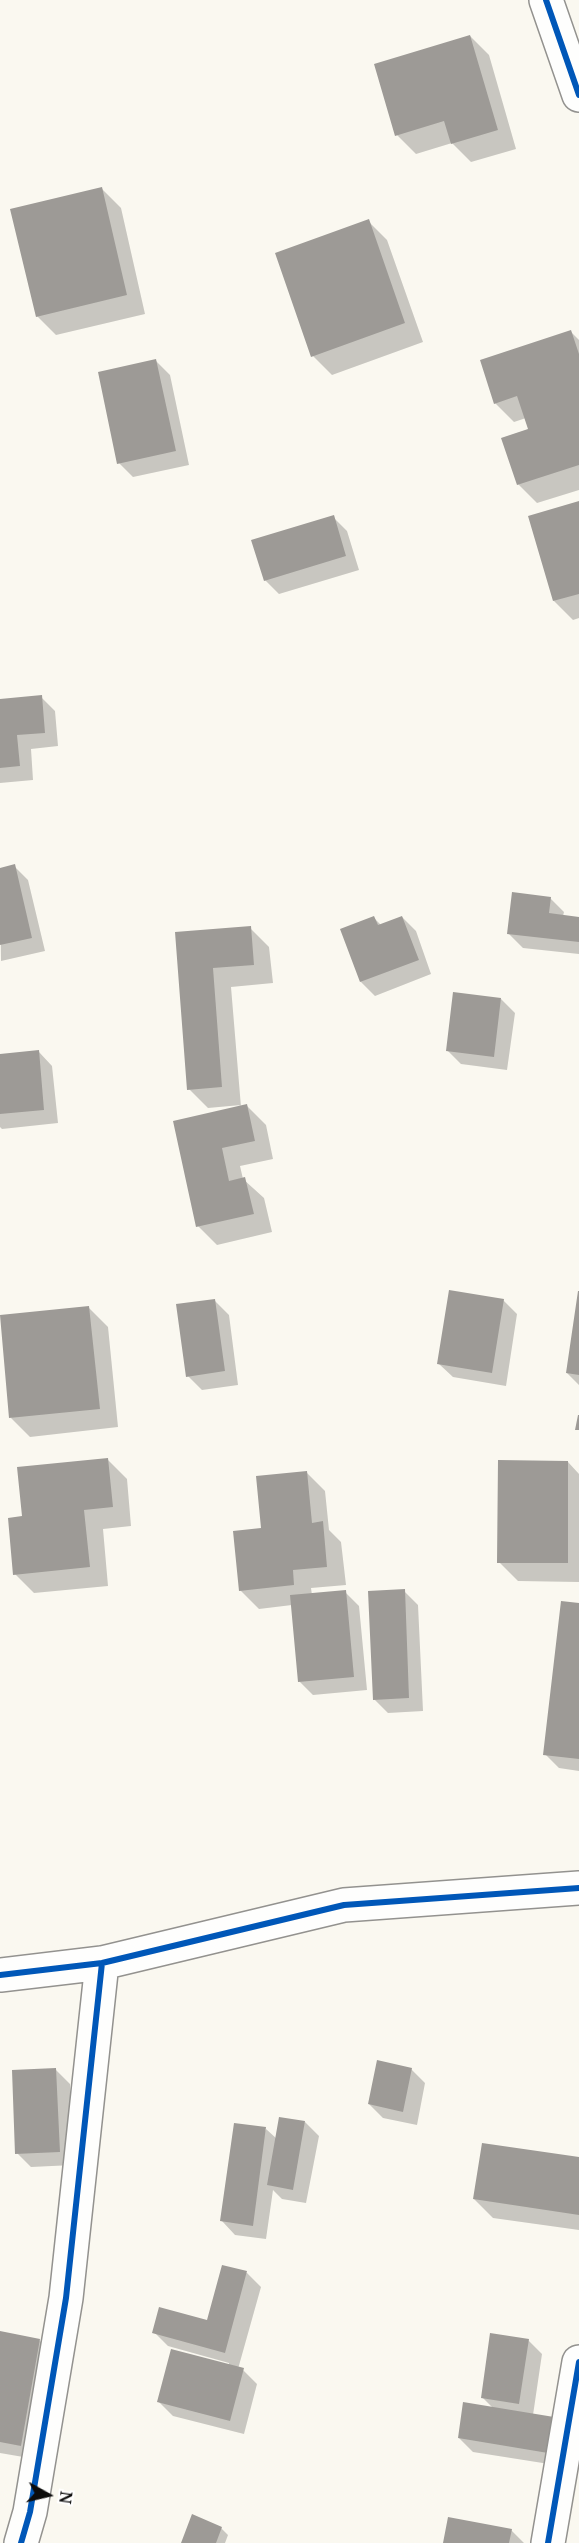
<!DOCTYPE html>
<html>
<head>
<meta charset="utf-8">
<style>
	body { margin:0 }
	#map { position:relative; width:579px; height:2543px; overflow:hidden; background:#faf8f0; font-family:"Noto Serif",serif }
	canvas { display:block }
	.north { position:absolute; left:18px; top:2465px; width:60px; height:60px; -webkit-text-stroke:4px #fff; paint-order:stroke; rotate:98deg; font-size:16px; font-weight:700; line-height:24px; text-align:center; color:#0c0c0c }
	.north::after { content:''; display:block; margin:auto; width:21px; height:27px; background:#0c0c0c; clip-path:polygon(50% 0,100% 100%,50% 72%,0 100%) }
</style>
</head>
<body>
<div id="map">
<canvas width="579" height="2543"></canvas>
<div class="north">N</div>
</div>
<script>
const ctx = document.querySelector('canvas').getContext('2d');
ctx.lineJoin = 'round';
function paint(path, color) {
  ctx.fillStyle = color;
  ctx.fill(path, 'evenodd');
}
function poly(rows) {
  const path = new Path2D();
  for (const r of rows) {
    path.moveTo(r[0], r[1]);
    for (let i = 2; i < r.length; i += 2) path.lineTo(r[i], r[i + 1]);
  }
  return path;
}
function trace(path, color, width, dash) {
  ctx.strokeStyle = color;
  ctx.lineWidth = width;
  ctx.lineCap = dash ? 'butt' : 'round';
  ctx.setLineDash(dash || []);
  ctx.stroke(path);
}
paint(poly([
	[470,36,489,55,516,149,471,162,452,143,416,154,397,135],
	[102,189,121,208,145,314,56,335,37,316],
	[368,221,387,240,423,342,332,375,313,356],
	[571,332,579,340,579,490,537,503,518,484,530,430,526,418,514,422,495,403],
	[156,361,170,375,189,465,133,477,119,463],
	[579,503,579,618,573,620,554,601],
	[333,517,347,531,359,570,279,594,265,580],
	[41,697,55,711,58,746,31,749,33,780,0,783,0,701],
	[14,866,28,880,45,951,1,961,0,869],
	[550,898,564,912,563,916,579,918,579,954,523,948,509,934],
	[402,917,416,931,431,974,375,996,361,982,374,918,381,925],
	[250,928,269,947,273,983,231,987,241,1107,247,1106,266,1125,273,1159,240,1166,243,1179,264,1198,272,1232,217,1245,198,1226,175,1122,241,1107,241,1105,208,1108,189,1089,176,934],
	[501,999,515,1013,507,1070,461,1064,447,1050],
	[39,1052,52,1066,58,1123,2,1129,0,1127,0,1056],
	[579,1292,579,1385,567,1373],
	[503,1300,517,1314,506,1386,453,1377,439,1364],
	[215,1301,229,1315,238,1385,202,1390,188,1376],
	[89,1308,108,1327,118,1427,30,1437,11,1418],
	[108,1460,127,1479,131,1526,103,1529,108,1586,34,1593,15,1574,23,1517],
	[568,1462,579,1474,579,1582,518,1581,499,1562],
	[306,1472,325,1491,329,1530,341,1542,346,1585,311,1588,312,1595,345,1592,359,1606,367,1690,313,1695,299,1681,292,1605,259,1609,240,1590,263,1529],
	[404,1591,418,1605,423,1711,388,1713,374,1699],
	[579,1605,579,1771,559,1768,545,1754],
	[411,2069,425,2083,417,2125,383,2118,369,2104],
	[56,2070,70,2084,73,2165,31,2167,17,2153],
	[305,2122,319,2136,306,2203,282,2199,273,2190,266,2239,235,2235,222,2221,266,2129,277,2139],
	[579,2159,579,2230,493,2218,474,2199],
	[223,2267,247,2273,261,2287,238,2369,243,2370,257,2384,244,2434,173,2416,159,2402,229,2366,229,2363,168,2346,154,2332,208,2322],
	[0,2333,39,2340,53,2354,35,2459,0,2453],
	[528,2340,542,2354,533,2415,568,2467,473,2452,459,2438,493,2408,483,2398],
	[221,2528,228,2535,225,2543,183,2543],
	[511,2530,524,2543,445,2543]
]), '#0003');
paint(poly([
	[470,35,498,130,451,144,444,121,395,136,374,64],
	[102,187,127,295,36,317,10,209],
	[369,219,405,323,311,357,275,253],
	[571,330,579,354,579,465,517,485,501,438,528,429,517,396,494,404,480,360],
	[156,359,176,451,117,464,98,372],
	[579,501,579,594,553,601,528,516],
	[334,515,346,556,264,581,251,540],
	[42,695,45,733,17,735,20,766,0,768,0,699],
	[15,864,32,938,0,945,0,868],
	[512,892,551,897,549,913,579,917,579,942,507,934],
	[374,916,378,925,402,916,419,960,360,982,340,929],
	[251,926,254,965,213,968,222,1087,187,1090,175,932],
	[453,992,501,998,494,1057,446,1051],
	[39,1050,44,1110,0,1114,0,1054],
	[247,1104,255,1141,222,1148,229,1181,245,1177,254,1214,196,1227,173,1121],
	[449,1290,504,1299,492,1373,437,1364],
	[578,1291,579,1291,579,1375,566,1373],
	[215,1299,225,1371,186,1377,176,1304],
	[89,1306,100,1409,9,1418,0,1315],
	[578,1415,579,1415,579,1430,575,1430],
	[108,1458,113,1507,84,1510,90,1567,13,1575,8,1518,22,1516,17,1467],
	[498,1460,568,1461,568,1563,497,1563],
	[307,1471,312,1523,323,1521,327,1567,293,1570,294,1585,239,1591,233,1531,261,1528,256,1476],
	[405,1589,409,1698,373,1700,368,1591],
	[346,1590,354,1677,298,1682,290,1595],
	[561,1601,579,1603,579,1759,543,1755],
	[377,2060,412,2068,403,2112,368,2104],
	[56,2068,60,2152,15,2154,12,2070],
	[279,2117,305,2121,293,2190,267,2185],
	[234,2123,266,2127,253,2226,220,2221],
	[482,2143,579,2157,579,2215,473,2199],
	[222,2265,247,2271,225,2353,152,2333,159,2307,207,2320],
	[0,2331,40,2339,21,2446,0,2442],
	[490,2333,529,2339,519,2404,481,2398],
	[171,2349,244,2368,230,2421,157,2402],
	[463,2402,560,2418,554,2454,458,2438],
	[192,2514,222,2527,216,2543,181,2543],
	[448,2517,512,2529,509,2543,443,2543]
]), '#9d9a96');
const minor = poly([
	[546,0,579,95],
	[0,1975,102,1963,344,1905,579,1888],
	[21,2543,30,2512,66,2298,102,1963],
	[548,2543,579,2362]
]);
trace(minor, '#93928f', 36);
trace(minor, '#fefefd', 33);
trace(poly([
	[546,0,579,95],
	[0,1975,102,1963,344,1905,579,1888],
	[21,2543,30,2512,66,2298,102,1963],
	[548,2543,579,2362]
]), '#0057b8', 6);
</script>
</body>
</html>
